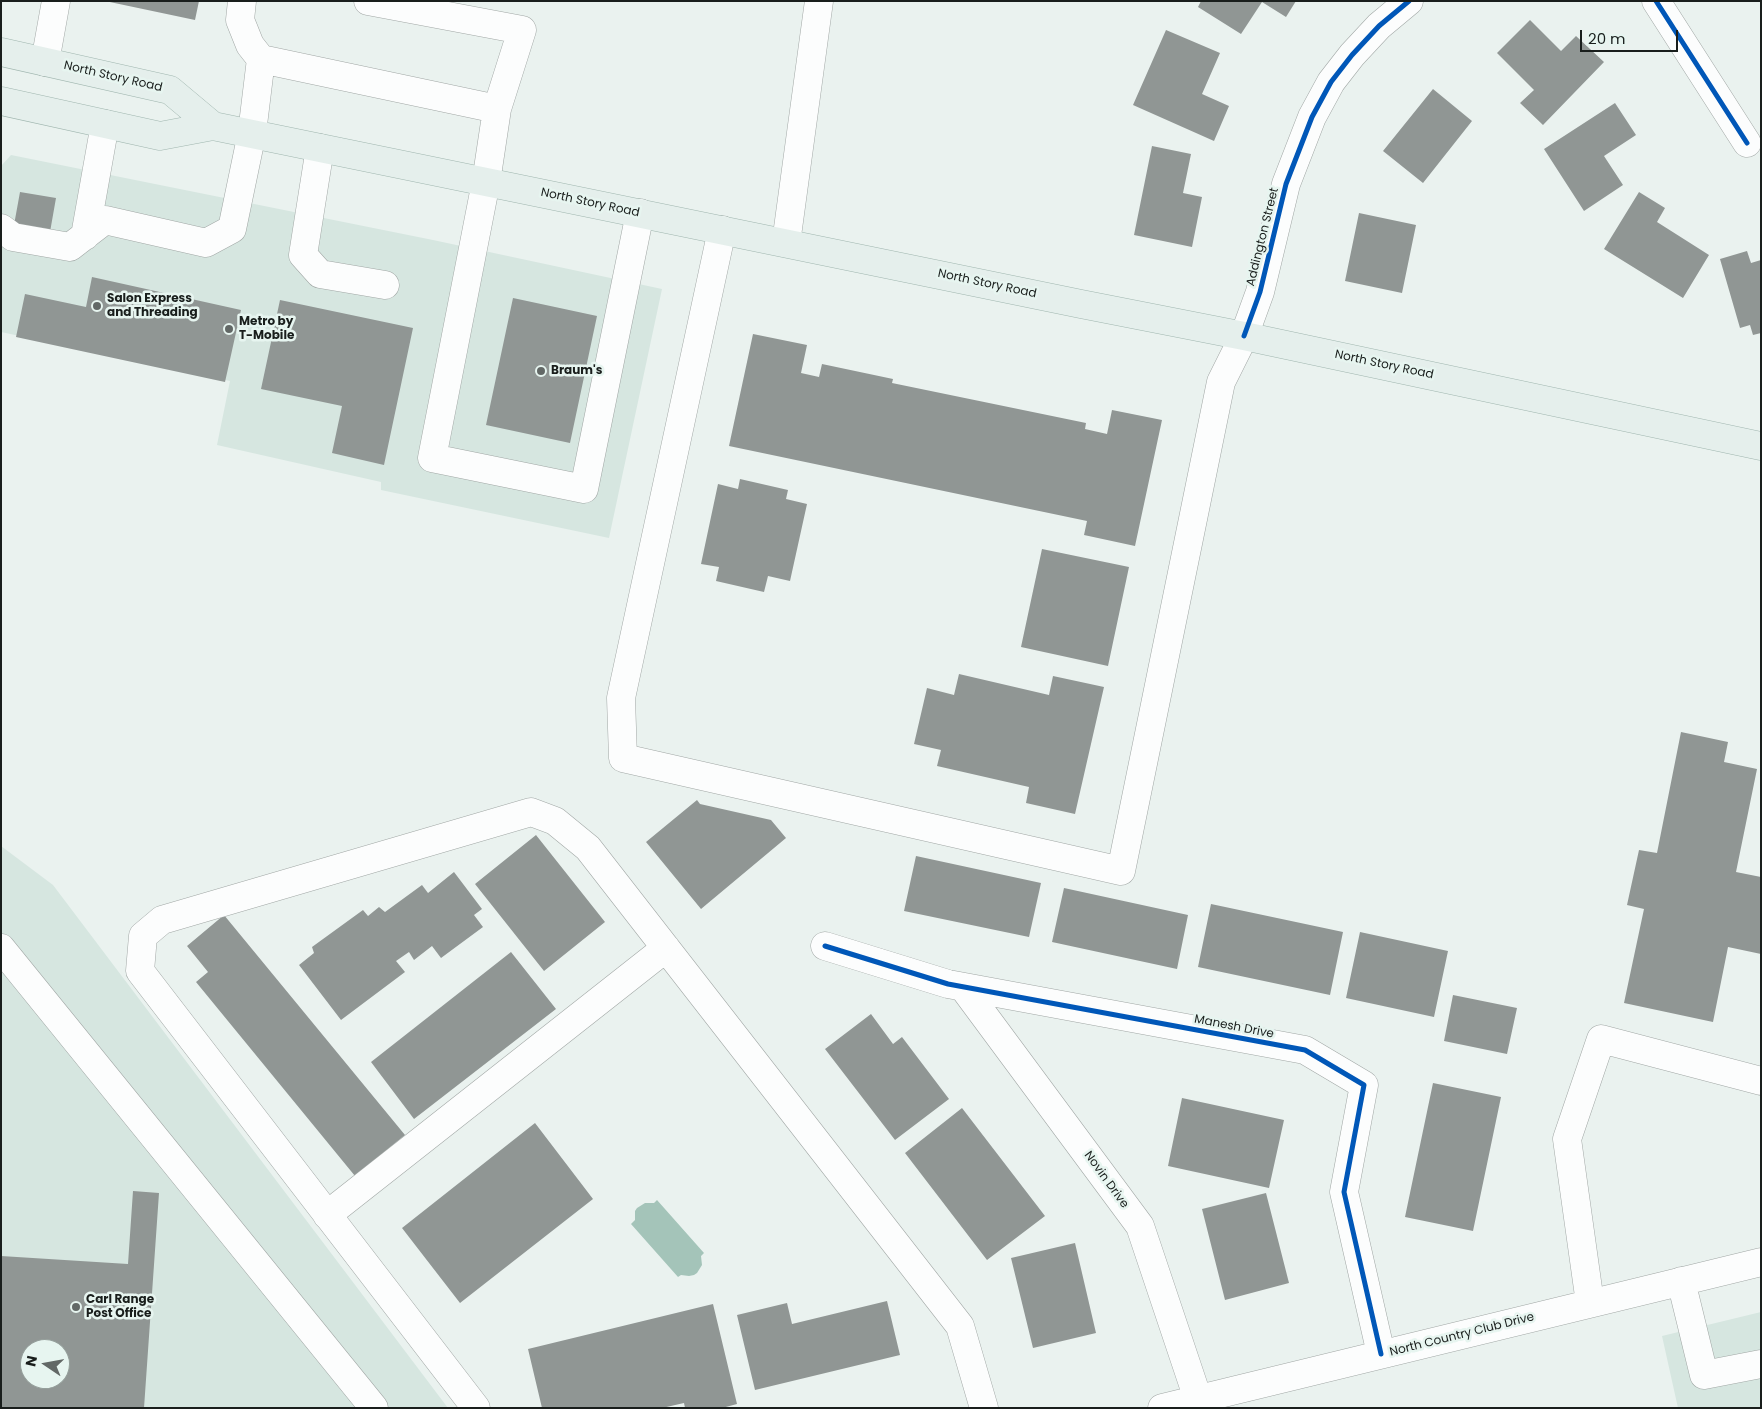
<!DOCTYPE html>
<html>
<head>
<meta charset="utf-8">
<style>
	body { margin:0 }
	#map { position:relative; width:1762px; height:1409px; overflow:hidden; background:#eaf2ef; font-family:Poppins,sans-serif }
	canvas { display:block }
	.frame { position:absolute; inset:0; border:2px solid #191e1c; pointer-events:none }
	.north { position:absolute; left:20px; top:1339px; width:50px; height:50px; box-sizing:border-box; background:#e7f5f0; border:1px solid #959f9b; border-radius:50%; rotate:282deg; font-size:14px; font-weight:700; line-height:20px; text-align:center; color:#191e1c }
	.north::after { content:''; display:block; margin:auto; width:18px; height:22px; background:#626866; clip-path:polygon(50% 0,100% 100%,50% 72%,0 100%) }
	.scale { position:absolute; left:1580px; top:30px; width:98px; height:22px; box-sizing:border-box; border:2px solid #191e1c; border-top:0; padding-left:6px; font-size:15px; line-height:18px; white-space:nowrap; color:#191e1c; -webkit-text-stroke:4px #e7f5f0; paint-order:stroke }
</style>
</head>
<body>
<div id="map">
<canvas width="1762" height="1409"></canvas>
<div class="frame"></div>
<div class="north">N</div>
<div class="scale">20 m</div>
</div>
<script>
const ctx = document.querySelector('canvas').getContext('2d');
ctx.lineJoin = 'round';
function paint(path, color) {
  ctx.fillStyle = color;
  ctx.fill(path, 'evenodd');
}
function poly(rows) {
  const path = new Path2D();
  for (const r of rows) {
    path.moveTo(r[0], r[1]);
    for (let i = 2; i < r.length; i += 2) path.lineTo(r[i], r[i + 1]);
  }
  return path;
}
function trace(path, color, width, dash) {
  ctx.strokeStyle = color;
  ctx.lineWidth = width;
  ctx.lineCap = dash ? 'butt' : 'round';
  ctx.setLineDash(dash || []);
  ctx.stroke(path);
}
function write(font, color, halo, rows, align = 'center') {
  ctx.font = font + ' Poppins,sans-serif';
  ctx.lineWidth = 5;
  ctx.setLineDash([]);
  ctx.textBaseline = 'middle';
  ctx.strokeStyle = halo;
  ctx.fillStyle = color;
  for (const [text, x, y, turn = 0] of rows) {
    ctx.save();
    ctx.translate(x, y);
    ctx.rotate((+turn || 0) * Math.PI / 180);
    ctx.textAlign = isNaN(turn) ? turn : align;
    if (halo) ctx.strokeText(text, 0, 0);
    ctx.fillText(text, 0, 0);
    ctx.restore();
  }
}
paint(poly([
	[11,155,433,240,662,289,609,538,381,490,381,482,217,445,230,381,1,332,1,166],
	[1,846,53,885,448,1408,1,1408],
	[30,1349,60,1349,60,1379,30,1379],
	[1761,1312,1761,1408,1678,1408,1662,1336]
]), '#d6e6e0');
paint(poly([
	[657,1200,704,1253,701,1256,702,1265,697,1273,694,1275,689,1276,681,1275,678,1277,631,1224,635,1220,635,1211,637,1208,645,1203,654,1203]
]), '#a4c4b9');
paint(poly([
	[105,1,199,1,195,20],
	[1201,1,1296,1,1286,17,1262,2,1241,34,1198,7],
	[1530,20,1561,51,1576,36,1604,62,1543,125,1520,103,1534,90,1497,53],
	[1166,30,1220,53,1202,94,1229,106,1214,141,1133,105],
	[1433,89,1472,121,1423,183,1383,151],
	[1615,103,1636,135,1604,156,1623,185,1584,211,1544,149],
	[1152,146,1191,154,1183,193,1202,197,1192,247,1134,235],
	[20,192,56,198,50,232,14,225],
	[1639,192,1665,208,1657,222,1709,255,1683,298,1604,249],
	[1359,213,1416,225,1402,293,1345,281],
	[1747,251,1751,263,1761,260,1761,333,1753,335,1750,325,1740,328,1720,259],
	[92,277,241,310,225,382,16,337,25,294,86,307],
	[513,298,597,316,570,443,486,425],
	[280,300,413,328,384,465,332,453,342,406,261,389],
	[753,334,807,345,801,373,819,377,822,364,893,379,892,383,1086,423,1085,429,1107,434,1112,410,1162,420,1135,546,1084,535,1087,521,729,446],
	[740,479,788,490,786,499,807,504,790,581,768,576,764,592,716,581,719,567,701,564,718,484,738,489],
	[1042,549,1129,567,1108,666,1021,647],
	[959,674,1049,695,1053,676,1104,687,1075,814,1026,803,1029,787,937,766,941,750,914,744,927,688,954,695],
	[1681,732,1728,742,1724,762,1757,769,1736,872,1761,877,1761,954,1728,947,1713,1022,1624,1003,1644,909,1627,905,1639,850,1657,853],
	[697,800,700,804,771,820,786,838,701,909,646,842],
	[536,835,605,922,544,971,475,884],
	[916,856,1041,883,1029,937,904,911],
	[454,872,482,909,474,915,483,927,441,958,432,946,414,960,409,952,396,961,405,972,341,1020,299,965,314,953,312,947,363,910,368,916,379,907,385,912,422,885,428,893],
	[1064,888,1188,915,1177,969,1052,942],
	[1211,904,1343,932,1330,995,1198,967],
	[224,915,405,1135,355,1176,196,982,208,972,187,946],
	[1360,932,1448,951,1434,1017,1346,998],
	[511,952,556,1009,414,1119,371,1062],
	[1453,995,1517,1008,1507,1054,1444,1041],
	[871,1014,893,1044,902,1037,949,1099,895,1140,825,1049],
	[1433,1083,1501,1097,1473,1231,1405,1217],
	[1182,1098,1284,1120,1269,1188,1168,1166],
	[962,1108,1045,1216,987,1260,905,1153],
	[535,1123,593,1199,460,1303,402,1228],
	[133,1191,159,1193,144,1408,1,1408,1,1256,128,1264],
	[30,1349,60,1349,60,1379,30,1379],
	[1266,1193,1289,1283,1225,1300,1202,1209],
	[1075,1243,1096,1333,1033,1348,1011,1258],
	[887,1301,900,1355,755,1390,737,1315,787,1303,792,1324],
	[713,1304,737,1404,722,1408,685,1408,684,1403,662,1408,542,1408,528,1349]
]), '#909694');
const minor = poly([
	[242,1,240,20,250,45,261,59,497,109],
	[368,1,522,30,497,109,486,182,432,458,584,489,640,213],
	[1656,1,1747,143],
	[45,62,56,1],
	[320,148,303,255,320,274,385,285],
	[1,228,13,237,70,247,105,220,206,243,232,229,252,133,261,59],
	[722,230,621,698,623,758,1121,871,1221,382,1244,336,1260,292,1286,184,1312,117,1331,82,1352,55,1379,26,1409,1],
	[85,236,105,124],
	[786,243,819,1],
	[825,946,948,984,1305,1050,1364,1085,1344,1192,1381,1354],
	[1,948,374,1408],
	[963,987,1140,1226,1198,1399],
	[327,1215,666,948],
	[1681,1281,1704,1375,1761,1364],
	[1590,1303,1567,1139,1601,1039,1761,1081],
	[476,1408,140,971,143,936,162,920,531,812,555,821,588,848,960,1326,984,1408],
	[1162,1408,1761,1262]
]);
const major = poly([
	[1,52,170,90,213,126],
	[1,101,160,136,213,126,1081,304,1244,336,1761,446]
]);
trace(minor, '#a1a7a5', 29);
trace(major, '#a0b6af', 29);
trace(minor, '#fcfdfd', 28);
trace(major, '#e5efec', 28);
trace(poly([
	[1656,1,1747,143],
	[1244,336,1260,292,1286,184,1312,117,1331,82,1352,55,1379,26,1409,1],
	[825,946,948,984,1305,1050,1364,1085,1344,1192,1381,1354]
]), '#0057b8', 5);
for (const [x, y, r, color] of [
	[97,306,5,"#626866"],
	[229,329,5,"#626866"],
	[541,371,5,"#626866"],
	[76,1307,5,"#626866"]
]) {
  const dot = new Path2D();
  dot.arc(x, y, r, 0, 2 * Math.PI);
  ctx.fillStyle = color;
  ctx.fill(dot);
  trace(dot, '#e7f5f0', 2);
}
write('12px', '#191e1c', '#e7f5f0', [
	["North Story Road",113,77,13],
	["North Story Road",590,203,12],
	["Addington Street",1263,237,-76],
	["North Story Road",987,284,12],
	["North Story Road",1384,365,12],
	["Manesh Drive",1234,1027,11],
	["Novin Drive",1106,1180,54],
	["North Country Club Drive",1462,1335,-14]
]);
write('bold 12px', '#191e1c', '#e7f5f0', [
	["Salon Express",107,299],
	["and Threading",107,313],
	["Metro by",239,322],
	["T-Mobile",239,336],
	["Braum's",551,371],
	["Carl Range",86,1300],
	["Post Office",86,1314]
], 'left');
</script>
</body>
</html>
